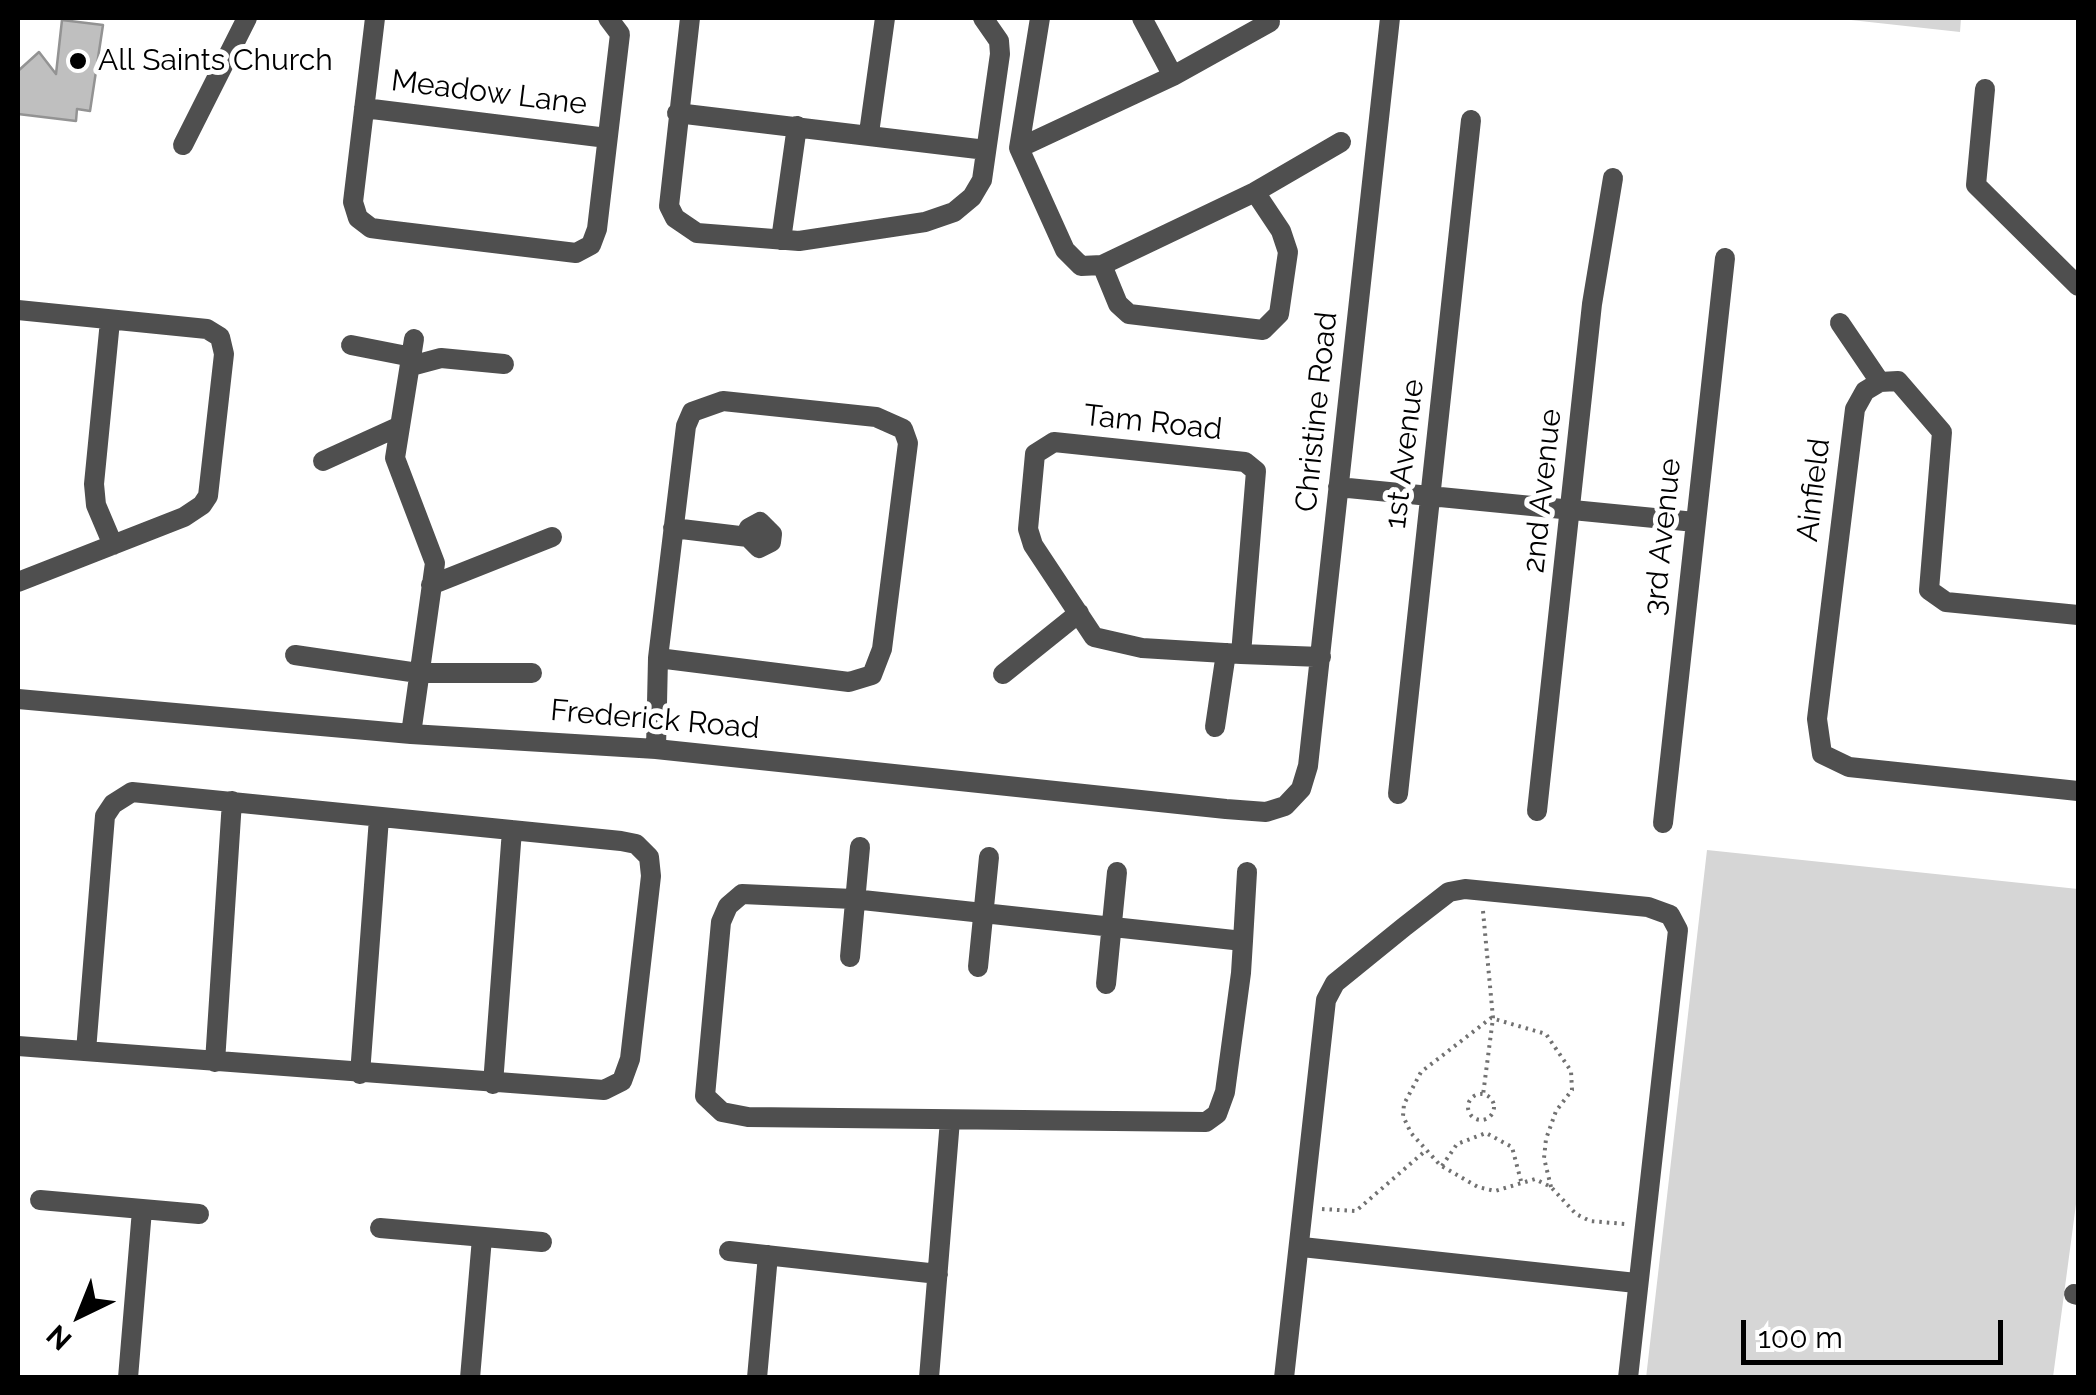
<!DOCTYPE html>
<html>
<head>
<meta charset="utf-8">
<style>
	body { margin:0 }
	#map { position:relative; width:2096px; height:1395px; overflow:hidden; background:#fff; font-family:Raleway,sans-serif }
	canvas { display:block }
	.frame { position:absolute; inset:0; border:20px solid #000; pointer-events:none }
	.north { position:absolute; left:30px; top:1265px; width:100px; height:100px; -webkit-text-stroke:8px #fff; paint-order:stroke; rotate:223deg; font-size:28px; font-weight:700; line-height:40px; text-align:center; color:#000 }
	.north::after { content:''; display:block; margin:auto; width:35px; height:45px; background:#000; clip-path:polygon(50% 0,100% 100%,50% 72%,0 100%) }
	.scale { position:absolute; left:1741px; top:1320px; width:262px; height:45px; box-sizing:border-box; border:5px solid #000; border-top:0; padding-left:12px; font-size:30px; line-height:35px; white-space:nowrap; color:#000; -webkit-text-stroke:8px #fff; paint-order:stroke }
</style>
</head>
<body>
<div id="map">
<canvas width="2096" height="1395"></canvas>
<div class="frame"></div>
<div class="north">N</div>
<div class="scale">100 m</div>
</div>
<script>
const ctx = document.querySelector('canvas').getContext('2d');
ctx.lineJoin = 'round';
function paint(path, color) {
  ctx.fillStyle = color;
  ctx.fill(path, 'evenodd');
}
function poly(rows) {
  const path = new Path2D();
  for (const r of rows) {
    if (r.length === 3) {
      path.moveTo(r[0] + r[2], r[1]);
      path.arc(r[0], r[1], r[2], 0, 2 * Math.PI);
      continue;
    }
    path.moveTo(r[0], r[1]);
    for (let i = 2; i < r.length; i += 2) path.lineTo(r[i], r[i + 1]);
  }
  return path;
}
function trace(path, color, width, dash) {
  ctx.strokeStyle = color;
  ctx.lineWidth = width;
  ctx.lineCap = dash ? 'butt' : 'round';
  ctx.setLineDash(dash || []);
  ctx.stroke(path);
}
function write(font, color, halo, rows, align = 'center') {
  ctx.font = font + ' Raleway,sans-serif';
  ctx.lineWidth = 10;
  ctx.setLineDash([]);
  ctx.textBaseline = 'middle';
  ctx.strokeStyle = halo;
  ctx.fillStyle = color;
  for (const [text, x, y, turn = 0] of rows) {
    ctx.save();
    ctx.translate(x, y);
    ctx.rotate((+turn || 0) * Math.PI / 180);
    ctx.textAlign = isNaN(turn) ? turn : align;
    if (halo) ctx.strokeText(text, 0, 0);
    ctx.fillText(text, 0, 0);
    ctx.restore();
  }
}
paint(poly([
	[1833,18,1961,18,1960,32],
	[1707,850,2078,889,2078,1189,2053,1377,1646,1378]
]), '#d6d6d6');
const building = poly([
	[62,20,103,25,90,111,77,109,76,121,18,114,18,71,39,52,56,74,62,20]
]);
paint(building, '#bfbfbf');
trace(building, '#939393', 2.5);
trace(poly([
	[1483,911,1493,1018,1483,1095],
	[1481,1107,13],
	[1442,1166,1457,1144,1486,1133,1512,1147,1521,1181],
	[1551,1187,1544,1158,1546,1139,1556,1111,1572,1090,1571,1071,1546,1034,1491,1018,1421,1072,1404,1104,1403,1116,1411,1133,1440,1165,1478,1187,1495,1191,1535,1179,1551,1187,1576,1214,1590,1221,1625,1224],
	[1322,1209,1356,1211,1424,1152]
]), '#717171', 4, [2.5, 5]);
trace(poly([
	[375,18,353,202,358,218,371,228,386,230,576,253,591,245,597,229,620,34,608,18],
	[690,18,669,206,675,218,697,233,799,241,925,222,954,212,972,197,982,180,1000,54,999,41,983,18],
	[1040,18,1019,148,1065,250,1081,266,1102,265,1255,192,1341,142],
	[1142,18,1173,76],
	[1985,89,1976,185,2078,286],
	[364,108,607,138],
	[677,113,986,150],
	[869,133,885,18],
	[183,145,247,18],
	[1019,148,1173,76,1270,22],
	[781,240,797,126],
	[1102,265,1118,304,1129,314,1263,330,1279,314,1288,252,1281,231,1255,192],
	[18,310,207,329,220,337,224,354,208,496,202,505,184,517,18,582],
	[110,321,94,484,96,505,113,545],
	[1840,323,1880,382],
	[351,345,412,357],
	[411,366,441,358,504,364],
	[1054,442,1245,462,1256,471,1241,654,1142,648,1094,637,1033,545,1028,529,1035,454,1054,442],
	[323,461,400,426],
	[1338,487,1695,522],
	[673,528,748,537,759,548,771,542,772,534,760,522,749,528,748,537],
	[431,585,552,537],
	[2078,615,1946,602,1929,590,1942,432,1898,381,1880,382,1865,391,1855,409,1833,588,1817,719,1822,754,1849,767,2078,791],
	[1241,654,1321,657],
	[295,655,418,673,532,673],
	[1003,674,1079,613],
	[18,699,411,734,656,749,1226,809,1266,812,1285,806,1301,789,1308,766,1390,18],
	[1215,727,1226,653],
	[411,734,435,563,395,458,414,339],
	[656,749,658,658,686,426,692,412,723,401,876,417,903,429,908,443,882,649,872,675,849,682,658,658],
	[1398,794,1471,120],
	[1537,811,1592,304,1613,178],
	[1663,823,1725,258],
	[1243,941,853,899,742,894,728,906,721,922,705,1096,722,1112,748,1117,1206,1122,1217,1114,1225,1092,1241,973,1243,941,1247,872],
	[850,957,860,847],
	[978,967,989,857],
	[1106,984,1117,872],
	[18,1046,604,1090,622,1081,630,1059,651,876,649,857,636,844,621,841,132,792,113,804,105,816,86,1051],
	[215,1062,232,801],
	[360,1074,379,818],
	[493,1084,512,830],
	[40,1200,199,1214],
	[380,1228,542,1242],
	[1302,1247,1636,1283],
	[729,1251,938,1274],
	[2074,1294,2078,1295],
	[128,1378,142,1210],
	[470,1378,482,1238],
	[757,1378,768,1255],
	[929,1378,950,1120],
	[1284,1378,1326,1000,1335,983,1404,927,1449,892,1465,889,1648,907,1670,915,1678,930,1628,1378]
]), '#4f4f4f', 20);
for (const [x, y, r, color] of [
	[78,61,10,"#000"]
]) {
  const dot = new Path2D();
  dot.arc(x, y, r, 0, 2 * Math.PI);
  ctx.fillStyle = color;
  ctx.fill(dot);
  trace(dot, '#fff', 4);
}
write('30px', '#000', '#fff', [
	["All Saints Church",98,61]
], 'left');
write('30px', '#000', '#fff', [
	["Meadow Lane",489,93,7],
	["Christine Road",1317,412,-84],
	["Tam Road",1153,423,6],
	["1st Avenue",1405,454,-83],
	["Ainfield",1814,490,-83],
	["2nd Avenue",1543,491,-84],
	["3rd Avenue",1663,537,-84],
	["Frederick Road",655,720,5]
]);
</script>
</body>
</html>
